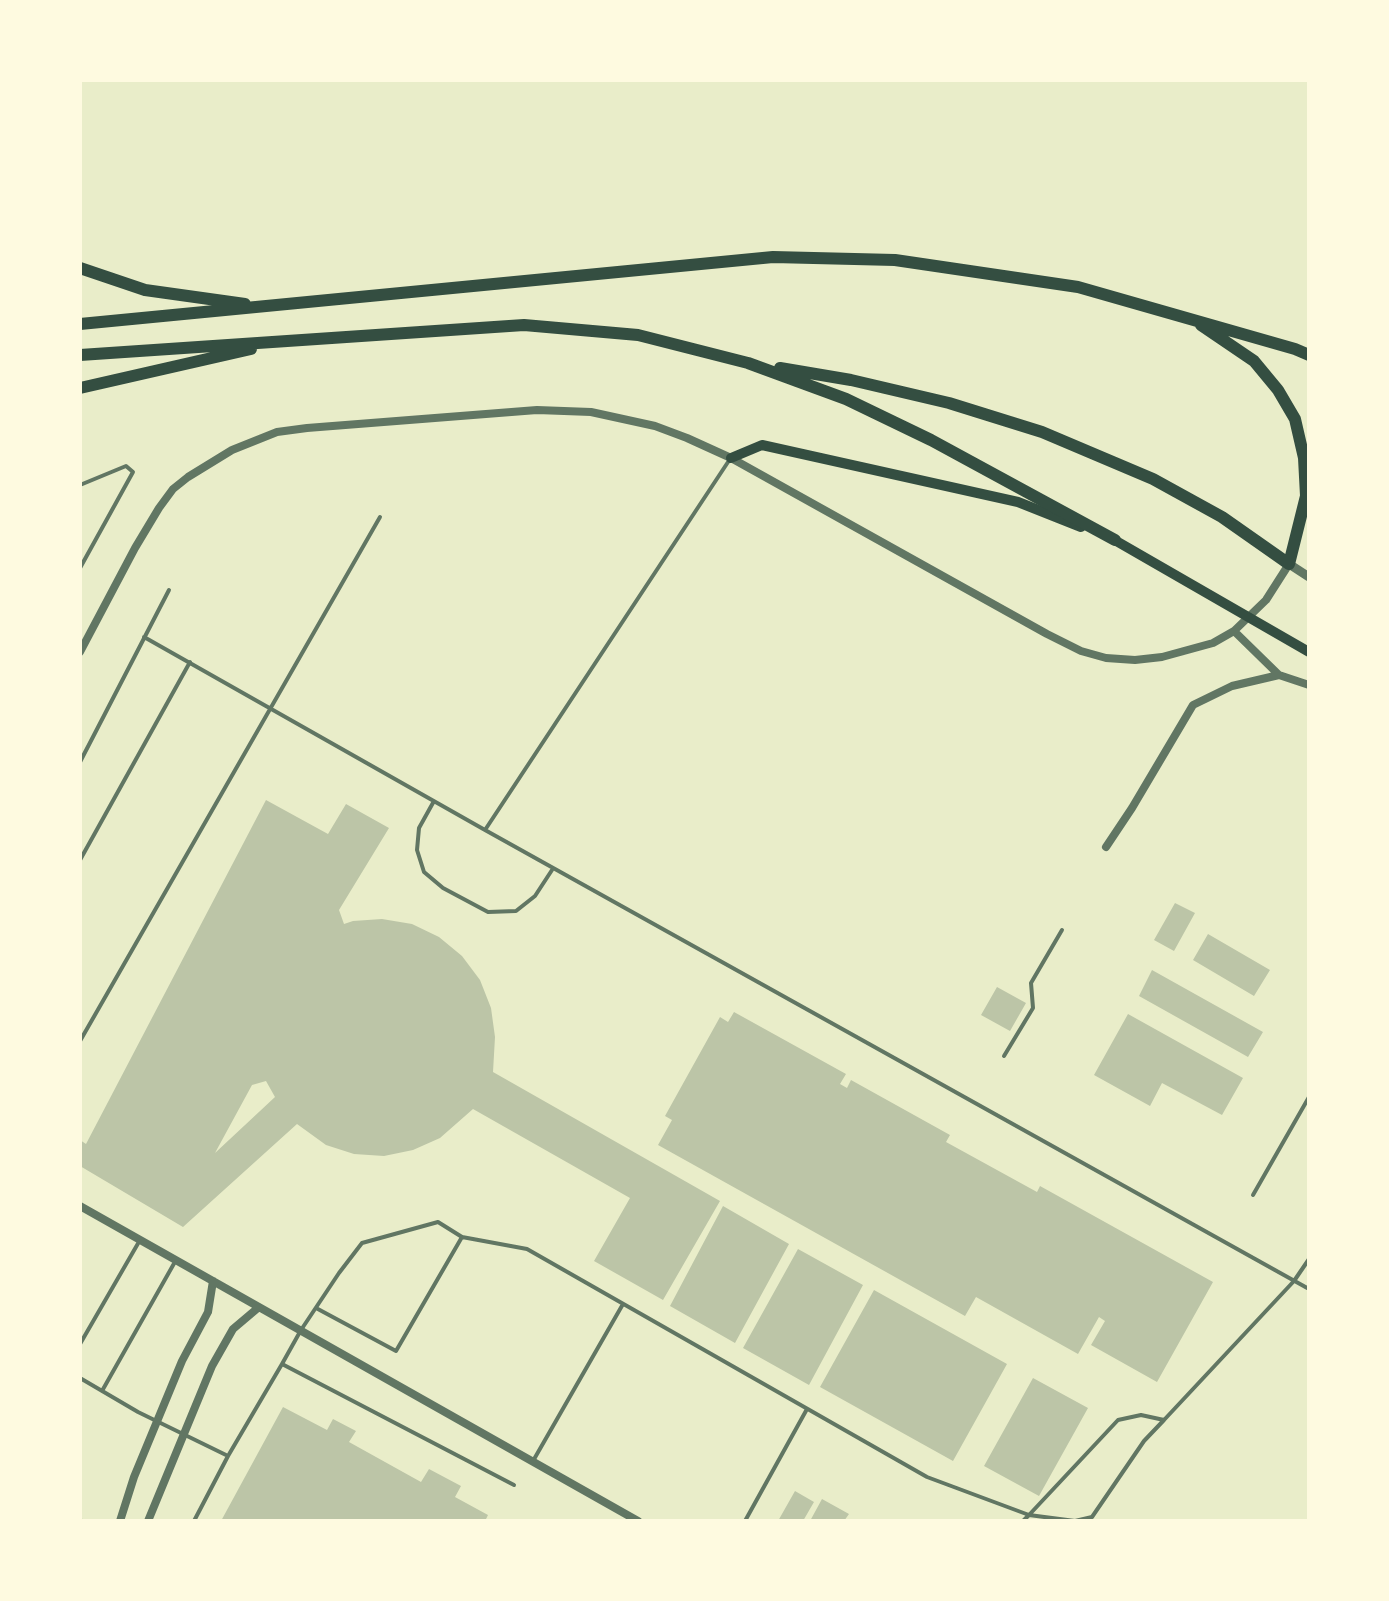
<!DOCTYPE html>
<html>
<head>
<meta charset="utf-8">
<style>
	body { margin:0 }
	#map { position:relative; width:1389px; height:1601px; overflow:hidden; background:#e9edc9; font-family:"Golos Text",sans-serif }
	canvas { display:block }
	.frame { position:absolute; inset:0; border:82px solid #fefae0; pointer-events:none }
</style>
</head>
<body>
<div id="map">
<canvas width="1389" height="1601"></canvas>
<div class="frame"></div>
</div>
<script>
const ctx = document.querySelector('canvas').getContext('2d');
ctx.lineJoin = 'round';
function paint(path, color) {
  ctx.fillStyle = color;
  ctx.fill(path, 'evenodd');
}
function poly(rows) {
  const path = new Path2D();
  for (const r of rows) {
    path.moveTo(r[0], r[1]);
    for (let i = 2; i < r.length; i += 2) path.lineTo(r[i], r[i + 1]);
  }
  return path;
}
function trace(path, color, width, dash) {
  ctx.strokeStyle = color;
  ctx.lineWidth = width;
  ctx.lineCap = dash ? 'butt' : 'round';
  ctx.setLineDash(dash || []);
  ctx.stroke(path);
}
paint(poly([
	[266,800,328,834,346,804,389,828,339,910,344,924,353,921,382,919,412,924,439,937,462,956,480,980,491,1008,495,1037,493,1072,720,1201,663,1300,594,1261,630,1198,473,1109,440,1138,413,1150,384,1156,354,1154,326,1145,297,1124,183,1227,80,1166,80,1140,86,1144],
	[266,1081,275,1097,215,1153,252,1085],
	[1175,903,1195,913,1174,951,1154,940],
	[1208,934,1270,970,1254,996,1193,960],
	[1152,970,1263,1032,1248,1057,1139,996],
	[997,987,1026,1003,1010,1031,981,1015],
	[734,1012,846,1074,840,1084,847,1088,851,1080,950,1135,946,1142,1037,1192,1040,1186,1213,1282,1157,1382,1091,1345,1105,1321,1099,1317,1078,1354,976,1297,965,1316,658,1145,672,1120,665,1116,720,1017,728,1022],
	[1128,1014,1243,1078,1222,1115,1162,1083,1150,1106,1094,1075],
	[723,1206,789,1244,735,1343,670,1306],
	[798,1249,863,1285,809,1385,743,1348],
	[874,1290,1007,1364,953,1461,820,1387],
	[1033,1378,1088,1408,1039,1496,984,1466],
	[283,1407,327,1430,333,1419,356,1431,349,1442,421,1482,429,1469,461,1486,455,1497,488,1515,485,1521,221,1521],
	[795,1491,814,1502,803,1521,778,1521],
	[822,1499,849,1514,844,1521,810,1521]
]), '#bcc5a7');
trace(poly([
	[80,485,126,466,133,472,80,568],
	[144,637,485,830,1309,1289],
	[80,762,169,590],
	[434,801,419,828,417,850,424,872,443,888,488,912,516,911,535,896,552,870],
	[485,830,730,459],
	[80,860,190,662],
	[80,1041,380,517],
	[1004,1056,1033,1008,1031,983,1062,930],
	[1253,1195,1309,1097],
	[462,1237,527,1249,927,1477,1029,1515,1118,1420,1141,1415,1164,1420,1294,1281,1309,1259],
	[80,1344,140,1240],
	[282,1364,301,1330,339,1273,362,1243,438,1222,462,1237,396,1351,316,1308],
	[80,1378,138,1412,226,1455],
	[102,1391,176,1260],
	[533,1461,623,1304],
	[80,1520,82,1521],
	[194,1521,228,1456,282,1364,514,1485],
	[745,1521,807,1409],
	[1023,1521,1029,1515,1075,1521,1092,1517,1144,1441,1164,1420]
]), '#617663', 4);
trace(poly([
	[1234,631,1279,675],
	[80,652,135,548,159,508,173,489,188,477,232,450,277,432,307,428,537,410,591,412,655,426,687,438,731,458,1047,634,1081,651,1106,658,1135,660,1162,657,1213,643,1234,631,1266,600,1289,564],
	[1106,847,1132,808,1193,705,1232,686,1279,675,1309,685],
	[80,1206,638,1521],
	[120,1521,134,1477,182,1361,208,1312,213,1281],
	[148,1521,212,1366,233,1329,259,1307]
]), '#617663', 8);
trace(poly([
	[1289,564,1309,577]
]), '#617663', 9);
trace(poly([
	[731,458,762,445,1018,502,1081,527],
	[1111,538,1309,652]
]), '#344e41', 10);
trace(poly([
	[80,268,145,290,245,304],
	[80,324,773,257,895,260,1078,287,1295,349,1309,355],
	[80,355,524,325,638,335,748,363,846,399,931,440,1115,540],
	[780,368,851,380,949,403,1042,432,1153,479,1222,517,1289,564,1306,496,1304,458,1295,419,1278,390,1254,361,1201,325],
	[80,388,251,349]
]), '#344e41', 12);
</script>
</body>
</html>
